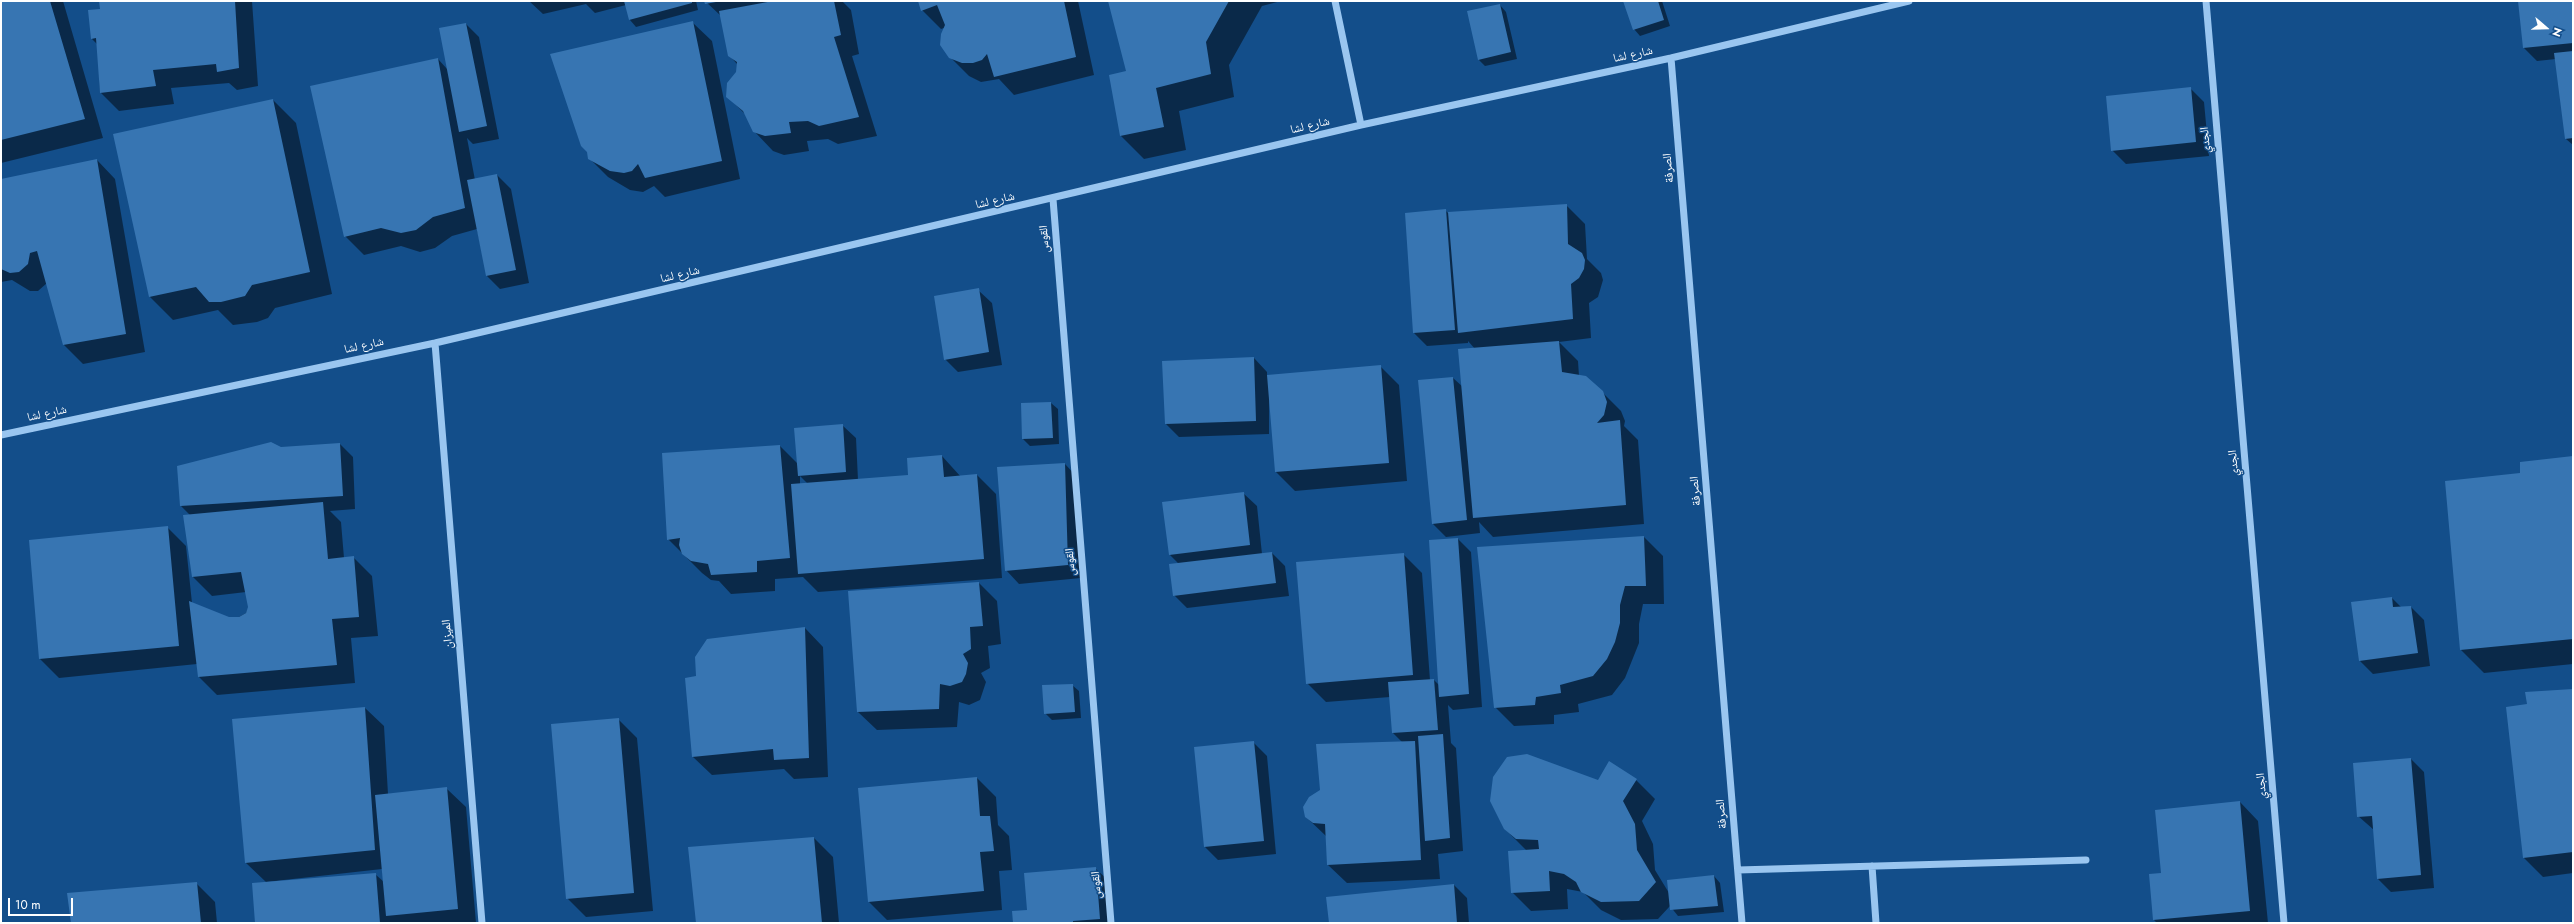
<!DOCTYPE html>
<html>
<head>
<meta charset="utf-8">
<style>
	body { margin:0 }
	#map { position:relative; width:2574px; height:924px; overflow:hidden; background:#134e8a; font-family:Jost,sans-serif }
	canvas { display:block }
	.frame { position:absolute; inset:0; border:2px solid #fff; pointer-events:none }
	.north { position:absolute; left:2526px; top:8px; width:40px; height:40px; -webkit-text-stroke:3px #134e8a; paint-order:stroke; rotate:110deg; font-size:11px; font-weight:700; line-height:16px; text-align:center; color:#fff }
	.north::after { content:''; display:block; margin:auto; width:14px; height:18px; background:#fff; clip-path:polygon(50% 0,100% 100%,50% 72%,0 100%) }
	.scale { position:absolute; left:8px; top:898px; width:65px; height:18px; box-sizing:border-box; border:2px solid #fff; border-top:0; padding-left:5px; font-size:12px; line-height:14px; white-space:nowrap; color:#fff; -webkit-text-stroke:3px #134e8a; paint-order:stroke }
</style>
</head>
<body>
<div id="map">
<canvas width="2574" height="924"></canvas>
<div class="frame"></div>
<div class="north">N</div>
<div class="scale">10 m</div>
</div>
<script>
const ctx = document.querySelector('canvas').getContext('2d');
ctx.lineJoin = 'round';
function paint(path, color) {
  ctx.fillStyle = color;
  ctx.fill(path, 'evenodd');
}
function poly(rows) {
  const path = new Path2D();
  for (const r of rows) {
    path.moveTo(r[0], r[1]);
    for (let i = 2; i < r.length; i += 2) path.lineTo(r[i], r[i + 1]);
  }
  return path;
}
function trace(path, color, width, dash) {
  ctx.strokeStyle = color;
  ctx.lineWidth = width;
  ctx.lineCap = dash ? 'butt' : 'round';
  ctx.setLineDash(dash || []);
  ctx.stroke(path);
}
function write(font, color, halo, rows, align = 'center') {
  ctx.font = font + ' Jost,"Noto Naskh Arabic",sans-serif';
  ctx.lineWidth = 3;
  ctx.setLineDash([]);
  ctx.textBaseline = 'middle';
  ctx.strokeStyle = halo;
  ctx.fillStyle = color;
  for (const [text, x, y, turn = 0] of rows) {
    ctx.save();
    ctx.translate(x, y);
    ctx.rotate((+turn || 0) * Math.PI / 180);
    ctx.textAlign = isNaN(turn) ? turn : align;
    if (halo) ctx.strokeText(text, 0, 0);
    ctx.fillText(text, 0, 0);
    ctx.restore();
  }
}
paint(poly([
	[1,1,63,1,103,138,1,163],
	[100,1,252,1,258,86,237,90,229,83,171,88,174,104,119,111,100,92,98,45,92,39,101,10],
	[529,1,696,1,698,10,636,27,630,20,626,5,595,13,586,4,543,14],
	[705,1,842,1,851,10,859,54,852,56,877,136,838,144,828,139,807,141,809,151,784,155,773,151,754,131,745,114,727,96,737,72,737,64,729,55,721,16],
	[919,1,1078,1,1094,75,1014,95,999,79,981,82,969,76,950,57,944,28,941,29,922,10],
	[1109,1,1281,1,1262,6,1229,65,1234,97,1179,111,1186,150,1144,159,1121,136,1110,76,1128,72],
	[1624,1,1662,1,1670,26,1640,36,1634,29],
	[2519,1,2573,1,2573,145,2566,139,2556,59,2537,61,2524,48],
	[1500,5,1506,12,1517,59,1485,66,1479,60],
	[693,23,712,41,740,179,665,197,654,186,643,192,630,190,608,177,589,158,588,152],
	[466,24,479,37,499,139,473,144,467,138,475,180,497,175,511,189,529,283,500,289,487,276,477,229,452,236,435,248,420,252,401,246,364,255,345,236,438,59,448,70],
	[2190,88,2204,102,2209,156,2126,164,2112,150],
	[273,100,296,123,332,294,275,308,268,318,257,322,233,325,218,310,173,320,150,297],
	[97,160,115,179,145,352,83,364,64,345,47,283,38,291,30,291,12,280,1,282,1,180],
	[1566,205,1585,224,1587,259,1601,273,1603,280,1598,297,1589,303,1591,338,1559,342,1578,361,1579,376,1602,392,1621,411,1625,421,1624,426,1638,440,1644,524,1493,537,1479,522,1480,533,1446,537,1433,524,1453,378,1463,387,1475,349,1468,341,1468,343,1427,346,1414,333,1445,210,1448,213],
	[978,290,992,303,1002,365,958,372,945,359],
	[1254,358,1267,372,1267,376,1380,366,1399,385,1407,481,1295,491,1276,472,1269,390,1269,434,1179,437,1166,424],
	[1051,403,1058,409,1059,444,1030,446,1023,439],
	[842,425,856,438,858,480,909,476,942,456,961,477,977,475,996,494,1002,578,818,592,803,577,775,579,775,591,731,594,719,581,711,580,702,573,668,539,780,446,798,464],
	[800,476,808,484,800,485],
	[340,444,353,457,355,509,330,511,341,522,344,558,353,557,372,576,378,636,351,638,355,683,217,695,199,677,197,664,59,678,40,659,30,541,167,527,186,546,192,603,228,618,239,617,246,613,249,607,246,592,212,596,193,577,190,515,181,506,281,448],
	[2573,457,2573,664,2484,673,2461,650,2521,474],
	[1065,464,1078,478,1081,578,1019,584,1006,570],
	[1243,493,1257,506,1262,554,1272,553,1285,566,1289,596,1187,608,1174,595,1179,564,1170,555],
	[1644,537,1663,556,1664,604,1643,604,1639,624,1639,643,1625,678,1612,695,1578,704,1579,712,1554,715,1554,724,1514,726,1495,707],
	[1458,539,1471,552,1482,707,1453,710,1448,705,1451,743,1456,748,1463,851,1438,854,1440,879,1347,883,1328,865,1326,836,1306,817,1402,742,1393,733,1390,697,1326,702,1307,683,1403,554,1422,573,1430,680,1434,680,1439,685,1430,541],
	[979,583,997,601,1001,644,988,646,990,668,981,673,986,682,980,700,969,705,959,702,957,727,877,730,858,712],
	[2392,598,2401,607,2411,607,2424,620,2430,666,2373,674,2360,661],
	[805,628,823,647,828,777,794,779,784,769,712,775,693,757,697,677],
	[1072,685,1079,691,1081,718,1052,720,1045,713],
	[2573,690,2573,873,2543,877,2524,858,2528,704],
	[365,708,384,726,388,794,447,789,466,807,476,923,256,923,375,874,384,882,382,869,266,882,246,863],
	[618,719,637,738,653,911,586,917,567,898],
	[1253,742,1267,756,1276,854,1218,860,1205,847],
	[2411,759,2424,772,2434,888,2391,892,2378,879,2374,830,2358,816],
	[977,778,996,797,998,825,1009,836,1012,870,999,871,1002,910,887,920,869,902],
	[1636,780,1655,799,1642,821,1653,844,1655,870,1669,893,1714,876,1720,883,1724,912,1678,916,1670,906,1658,919,1621,920,1601,910,1583,892,1567,889,1568,909,1531,911,1512,892,1527,851,1505,829,1598,782],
	[2240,802,2258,821,2268,923,2157,923,2154,920],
	[814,838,833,857,839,923,697,923],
	[1095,868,1109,881,1112,923,1014,923,1028,911],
	[196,883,215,902,217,923,72,923],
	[1454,885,1467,898,1469,923,1330,923]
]), '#0007');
paint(poly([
	[1,1,50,1,85,119,1,140],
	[99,1,235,1,239,68,217,72,216,64,153,70,156,86,100,93,96,38,91,39,88,10,100,9],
	[624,1,692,1,692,3,629,20],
	[704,1,716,1,716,2,705,4],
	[773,1,834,1,841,35,834,37,859,117,819,126,808,121,789,122,791,133,765,136,753,132,743,111,726,97,727,83,736,72,737,62,728,56,719,11],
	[918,1,1064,1,1076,57,994,77,987,54,982,60,973,63,962,63,949,58,940,45,941,34,945,25,937,5,921,11],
	[1108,1,1229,1,1206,42,1211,74,1156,88,1164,127,1120,136,1109,75,1126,71],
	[1623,1,1658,1,1664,20,1633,30],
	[2518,1,2573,1,2573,43,2523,48],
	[1500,4,1511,52,1478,60,1467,11],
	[693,21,722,161,645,178,638,164,632,171,624,173,610,171,588,159,587,152,581,146,550,54],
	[466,23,487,126,459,132,439,28],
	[2573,51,2573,138,2565,139,2554,53],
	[438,58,465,208,433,217,416,230,401,233,381,228,344,237,310,86],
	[2191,87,2196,142,2111,151,2106,96],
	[273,99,310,272,252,285,245,296,221,302,209,302,196,287,149,297,113,134],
	[97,159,126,334,63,345,37,251,30,253,28,264,19,272,10,273,1,269,1,179],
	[497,174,516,270,486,276,467,180],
	[1567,204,1568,244,1582,253,1585,260,1584,269,1579,278,1571,284,1573,319,1458,333,1448,212],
	[1446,209,1455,330,1413,333,1405,213],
	[979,288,989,352,944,360,934,296],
	[1559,341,1562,372,1586,376,1603,391,1607,402,1604,415,1597,423,1620,420,1626,505,1473,518,1458,349],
	[1254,357,1256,421,1165,424,1162,361],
	[1381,365,1389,463,1275,472,1267,375],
	[1453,377,1467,520,1432,524,1418,380],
	[1051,402,1053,438,1022,439,1021,403],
	[843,424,846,472,798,476,794,428],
	[271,442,281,447,340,443,343,496,180,506,177,466],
	[780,445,790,558,757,561,757,572,711,575,708,564,691,561,682,554,679,545,680,538,667,540,662,453],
	[942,455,944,477,977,474,984,559,798,574,791,484,908,475,907,458],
	[2573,456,2573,639,2460,650,2445,481,2520,473,2520,462],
	[1065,463,1068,565,1005,571,997,467],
	[1244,492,1250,545,1169,555,1162,502],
	[323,502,328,559,354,556,359,617,332,619,337,665,198,677,189,601,229,617,239,617,246,613,248,607,241,572,192,577,183,515],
	[168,526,179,646,39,659,29,540],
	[1644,536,1646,586,1625,586,1620,605,1620,623,1615,642,1607,659,1593,676,1560,685,1561,693,1536,697,1535,705,1494,708,1477,547],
	[1458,538,1469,694,1439,697,1429,540],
	[1272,552,1276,583,1173,596,1169,564],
	[1404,553,1413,675,1306,684,1296,562],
	[979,582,983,626,970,627,971,649,963,654,968,663,966,674,962,682,950,686,940,684,939,709,857,712,848,591],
	[2392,597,2393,607,2411,606,2418,653,2359,661,2351,602],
	[805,627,809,758,774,760,773,749,692,757,685,678,696,676,695,657,707,639],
	[1434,679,1438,730,1392,733,1388,682],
	[1073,684,1075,712,1044,714,1042,685],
	[2573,689,2573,852,2523,858,2506,707,2527,704,2525,692],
	[365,707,375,850,245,863,232,719],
	[619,718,634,893,566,899,551,724],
	[1443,734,1450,838,1425,841,1418,736],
	[1254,741,1264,841,1204,847,1194,747],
	[1415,741,1421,860,1327,865,1325,824,1313,823,1305,817,1303,807,1309,797,1320,790,1316,744],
	[1527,754,1598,780,1609,761,1637,779,1623,801,1635,824,1637,850,1656,882,1639,901,1601,902,1581,892,1576,882,1564,874,1549,871,1550,891,1511,893,1508,851,1539,849,1538,840,1516,839,1504,829,1490,801,1493,777,1507,757],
	[2411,758,2421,875,2377,879,2372,816,2357,817,2353,763],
	[977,777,980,816,990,816,994,851,980,852,984,891,868,902,858,788],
	[447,787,458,909,386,916,375,795],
	[2240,801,2250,911,2153,920,2149,874,2161,873,2155,810],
	[814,837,822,923,696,923,688,847],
	[1096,867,1100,919,1073,921,1073,923,1013,923,1012,911,1027,910,1024,873],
	[376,873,380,923,255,923,252,883],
	[1714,875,1718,906,1670,910,1667,880],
	[197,882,201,923,71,923,67,893],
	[1454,884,1457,923,1329,923,1326,897]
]), '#3775b2');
trace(poly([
	[1335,1,1361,125],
	[2206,1,2284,923],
	[1671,58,1742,923],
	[1053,199,1111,923],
	[435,343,482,923],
	[1,435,435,343,1361,125,1671,58,1909,1],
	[1872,866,1876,923],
	[1738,870,2086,860]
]), '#9ac6f0', 7);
write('12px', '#fff', '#134e8a', [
	["شارع لشا",1633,55,-12],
	["شارع لشا",1310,126,-13],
	["الجدي",2206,140,-95],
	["الصرفة",1669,168,-95],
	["شارع لشا",995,201,-13],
	["القوس",1045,239,-95],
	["شارع لشا",680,275,-13],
	["شارع لشا",364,346,-12],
	["شارع لشا",47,414,-12],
	["الجدي",2234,463,-95],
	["الصرفة",1696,491,-95],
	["القوس",1071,562,-95],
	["الميزان",448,634,-95],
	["الجدي",2262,786,-95],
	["الصرفة",1722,814,-95],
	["القوس",1097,885,-95]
]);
</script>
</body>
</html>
